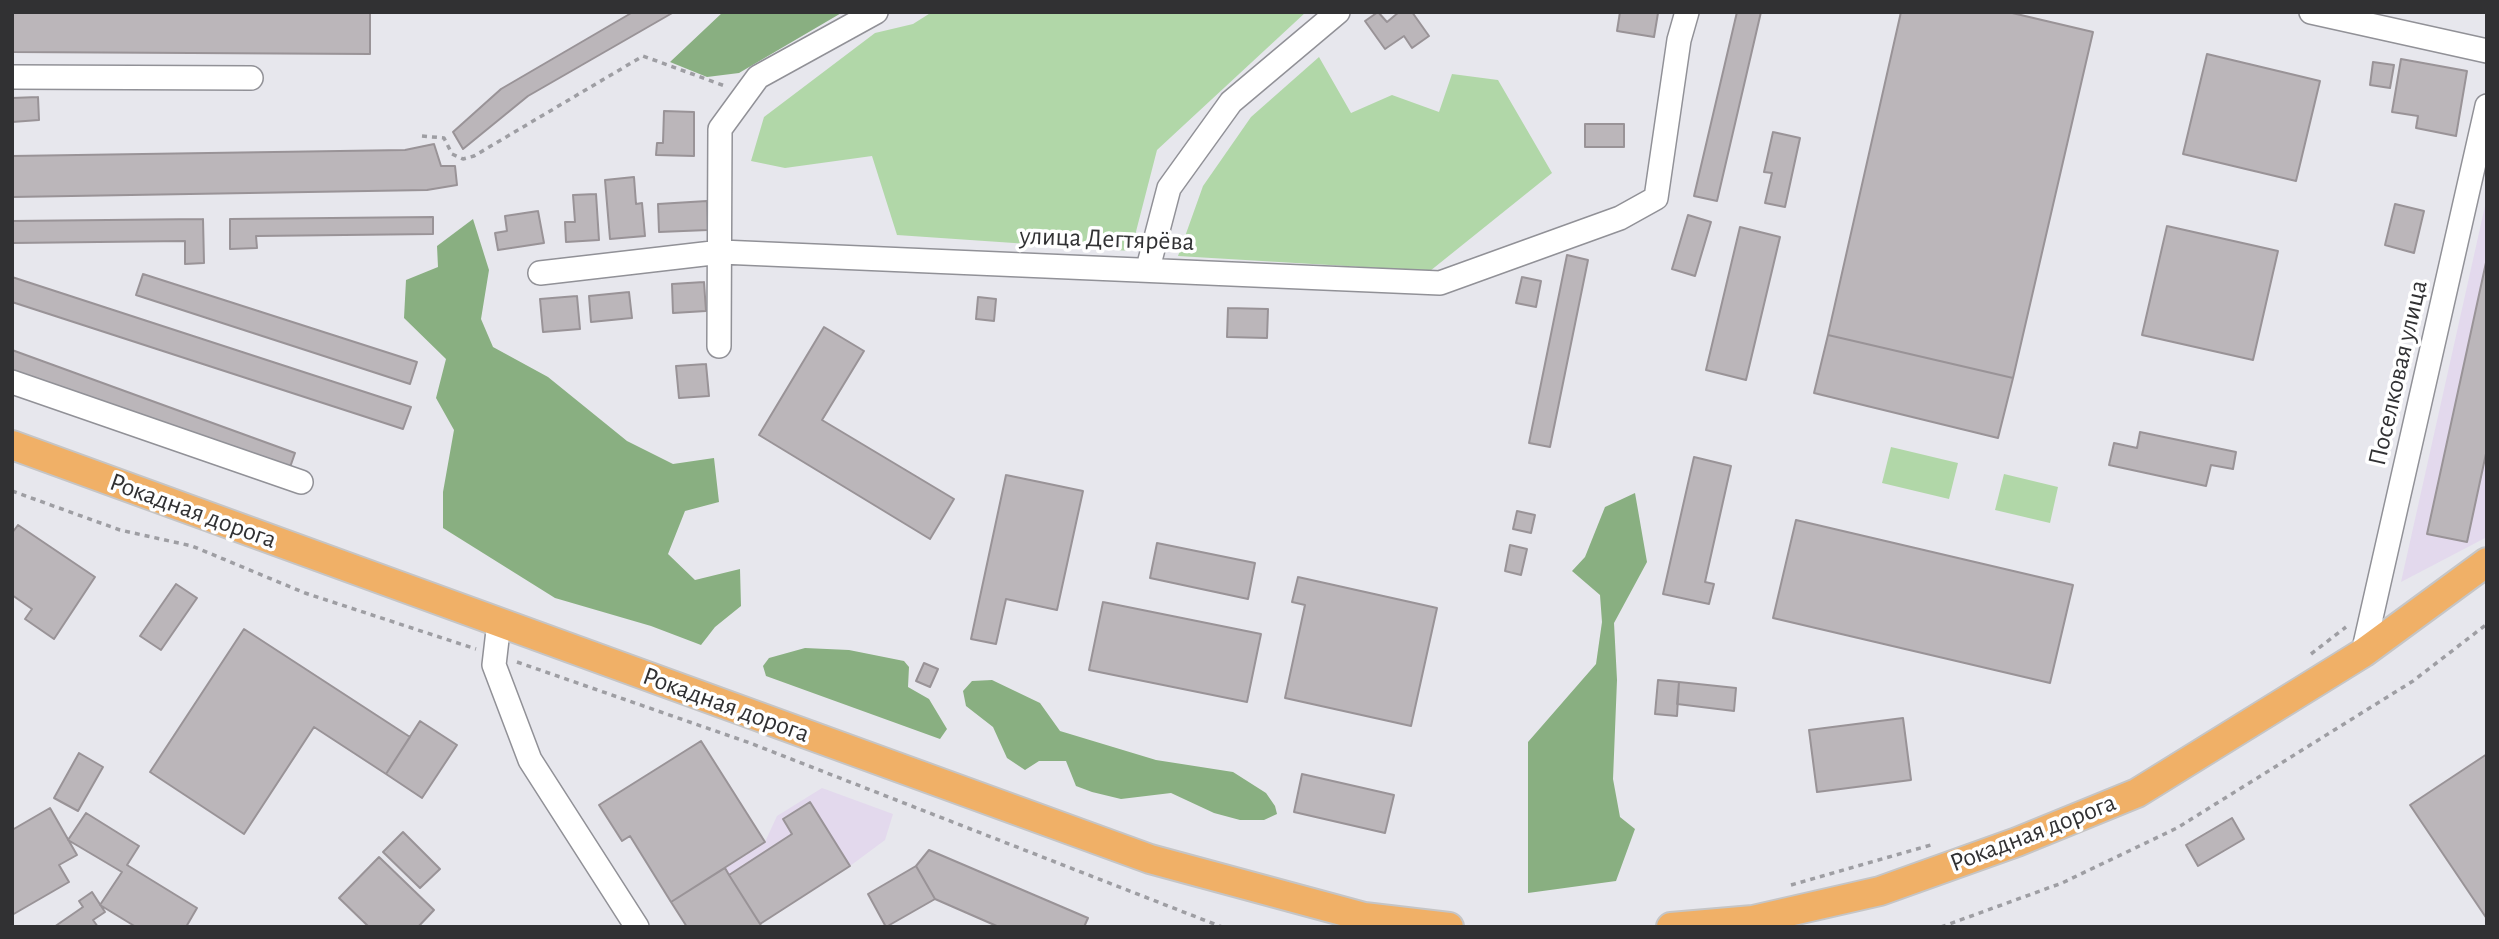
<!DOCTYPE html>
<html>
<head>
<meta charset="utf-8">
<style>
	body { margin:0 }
	#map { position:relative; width:2499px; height:939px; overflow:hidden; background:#e7e7ed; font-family:"Alegreya Sans",sans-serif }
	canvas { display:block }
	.frame { position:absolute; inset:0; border:14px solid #313133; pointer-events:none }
</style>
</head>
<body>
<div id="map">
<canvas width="2499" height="939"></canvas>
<div class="frame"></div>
</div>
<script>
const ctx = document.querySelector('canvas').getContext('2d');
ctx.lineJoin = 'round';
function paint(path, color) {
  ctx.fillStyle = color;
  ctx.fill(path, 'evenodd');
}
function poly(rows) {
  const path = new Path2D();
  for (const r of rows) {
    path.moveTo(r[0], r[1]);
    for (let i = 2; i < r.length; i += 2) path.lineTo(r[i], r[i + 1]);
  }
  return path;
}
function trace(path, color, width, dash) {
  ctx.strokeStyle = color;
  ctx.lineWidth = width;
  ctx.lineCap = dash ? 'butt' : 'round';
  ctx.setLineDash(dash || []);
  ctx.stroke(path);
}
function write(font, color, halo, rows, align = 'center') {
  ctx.font = font + ' "Alegreya Sans",sans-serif';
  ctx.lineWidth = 7;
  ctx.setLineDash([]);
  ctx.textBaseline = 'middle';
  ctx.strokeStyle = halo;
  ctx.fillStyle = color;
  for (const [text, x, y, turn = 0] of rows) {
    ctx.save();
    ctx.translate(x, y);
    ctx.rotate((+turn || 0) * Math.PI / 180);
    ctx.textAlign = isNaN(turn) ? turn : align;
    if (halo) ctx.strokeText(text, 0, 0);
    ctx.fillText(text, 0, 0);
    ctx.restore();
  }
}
paint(poly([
	[2487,197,2487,537,2401,582],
	[822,788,893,814,885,840,850,866,760,924,725,868,765,842,777,816]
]), '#e3d9ed');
paint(poly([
	[932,12,1306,12,1157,150,1131,251,897,235,872,156,785,168,751,161,764,117,875,33,913,24],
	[1319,57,1351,113,1392,95,1439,112,1452,74,1498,80,1552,173,1430,271,1178,256,1203,186,1251,117],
	[1891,447,1958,463,1949,499,1882,483],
	[2004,474,2058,487,2050,523,1995,510]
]), '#b1d7a8');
paint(poly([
	[723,12,843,12,739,73,707,77,670,62],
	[473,219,489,270,481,319,493,347,548,377,627,441,673,464,714,458,719,502,685,511,668,554,695,580,740,569,741,606,715,627,701,645,651,626,555,598,443,528,443,492,454,430,436,398,446,359,404,318,406,280,438,267,437,246],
	[1635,493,1647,562,1614,623,1617,680,1613,779,1620,817,1635,829,1616,881,1528,893,1528,742,1596,664,1602,622,1600,595,1572,571,1585,557,1605,507],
	[805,648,849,650,904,661,909,667,908,687,929,699,947,729,940,739,766,676,763,666,769,658],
	[992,680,1040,703,1060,731,1156,760,1233,772,1266,793,1275,806,1277,814,1264,820,1240,820,1214,813,1171,793,1121,799,1092,792,1076,786,1066,761,1039,761,1025,770,1007,758,993,727,966,706,963,691,972,681]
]), '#89af81');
const building = poly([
	[12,12,370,12,370,54,12,52,12,12],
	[633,12,674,12,528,96,463,149,453,132,501,89,633,12],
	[1378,12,1387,22,1399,12,1412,12,1429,36,1412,48,1404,36,1385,49,1365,21,1378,12],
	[1620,12,1658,13,1654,37,1617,31,1620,12],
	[1737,12,1761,12,1717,201,1694,196,1737,12],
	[1901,12,2008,12,2093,32,2013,378,1828,335,1901,12],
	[2207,54,2320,81,2296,181,2183,154,2207,54],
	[2401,59,2467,71,2456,136,2416,128,2418,116,2392,112,2401,59],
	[2373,62,2394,65,2390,88,2370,85,2373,62],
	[38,97,39,120,12,122,12,98,38,97],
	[664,111,694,112,694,156,656,155,657,143,663,143,664,111],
	[1585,124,1624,124,1624,147,1585,147,1585,124],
	[1773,132,1800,138,1785,207,1765,203,1772,173,1764,172,1773,132],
	[434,144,441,166,455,166,457,185,427,190,12,197,12,156,405,150,434,144],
	[634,177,636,204,642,203,645,236,610,239,605,180,634,177],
	[596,194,599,240,566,242,565,222,575,222,573,195,596,194],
	[707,201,708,230,659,232,658,204,707,201],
	[2395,204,2424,211,2414,253,2385,245,2395,204],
	[538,211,544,243,498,250,495,233,507,231,505,216,538,211],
	[1688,215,1711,222,1695,276,1672,269,1688,215],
	[433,217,433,234,256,236,257,248,230,249,230,219,433,217],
	[203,219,204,263,185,264,185,241,12,243,12,221,203,219],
	[2167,226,2278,251,2253,360,2142,335,2167,226],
	[1740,227,1780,237,1746,380,1706,370,1740,227],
	[1567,255,1588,260,1550,447,1529,443,1567,255],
	[2487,258,2487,449,2467,542,2427,534,2487,258],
	[143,274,417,362,410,384,136,295,143,274],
	[12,277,411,407,403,429,12,302,12,277],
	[1522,277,1541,281,1536,307,1516,303,1522,277],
	[704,282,706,311,673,313,672,284,704,282],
	[629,292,632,318,591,322,589,296,629,292],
	[577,296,580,329,543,332,540,299,577,296],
	[978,297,996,299,994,321,976,319,978,297],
	[1228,308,1268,309,1267,338,1227,337,1228,308],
	[824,327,864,351,822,420,954,499,930,539,759,435,824,327],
	[1828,335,2013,378,1998,438,1814,393,1828,335],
	[12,350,295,453,288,473,12,373,12,350],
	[706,364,709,396,679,398,676,366,706,364],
	[2140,432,2236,452,2233,469,2211,465,2206,486,2109,465,2114,443,2137,448,2140,432],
	[1694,457,1731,466,1705,582,1714,584,1709,604,1663,594,1694,457],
	[1006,475,1083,491,1057,610,1006,599,996,644,971,639,1006,475],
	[1517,511,1535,515,1531,533,1513,529,1517,511],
	[1796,520,2073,585,2050,683,1773,618,1796,520],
	[18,525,95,577,54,639,25,619,32,609,12,595,12,533,18,525],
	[1157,543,1255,563,1248,599,1150,578,1157,543],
	[1510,545,1527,549,1521,575,1505,571,1510,545],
	[1298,577,1437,608,1411,726,1285,698,1305,605,1292,602,1298,577],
	[176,584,197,598,161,650,140,636,176,584],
	[1103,602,1261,634,1247,702,1089,670,1103,602],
	[244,629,410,737,386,774,314,727,244,834,150,772,244,629],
	[924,663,938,669,930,687,916,681,924,663],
	[1658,680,1679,682,1677,716,1655,714,1658,680],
	[1679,682,1736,688,1734,711,1677,704,1679,682],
	[1903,718,1911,780,1817,792,1809,730,1903,718],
	[420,721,457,745,422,798,386,774,420,721],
	[701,741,765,842,671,902,630,836,622,841,599,805,701,741],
	[79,753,103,767,78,811,54,798,79,753],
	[2487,754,2487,919,2410,805,2487,754],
	[1302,774,1394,795,1385,833,1294,812,1302,774],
	[810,802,850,866,760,924,729,875,792,834,783,819,810,802],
	[50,808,77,855,59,865,69,882,12,915,12,830,50,808],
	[86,813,139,846,127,865,197,908,186,927,136,927,100,905,122,872,68,840,86,813],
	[2232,818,2244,839,2198,866,2186,845,2232,818],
	[403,832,440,869,420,888,383,852,403,832],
	[929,850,1088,918,1084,927,999,927,935,899,916,866,929,850],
	[379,857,434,910,418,927,369,927,339,898,379,857],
	[916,866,935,899,886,927,868,894,916,866],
	[725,868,729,875,762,927,687,927,671,902,725,868],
	[92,892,105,912,93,920,98,927,54,927,83,907,79,901,92,892]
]);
paint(building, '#bbb6ba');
trace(building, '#999397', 2);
const minor = poly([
	[2311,12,2487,51],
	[12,77,251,78],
	[1148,268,1169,188,1231,102,1338,12],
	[540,273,721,252,1440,283,1620,218,1656,198,1679,40,1687,12],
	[719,346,720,129,758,77,876,12],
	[12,382,301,482],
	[499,622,494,665,530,760,637,927],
	[2363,653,2487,106]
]);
const major = poly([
	[12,445,1150,859,1364,917,1449,927],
	[1671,927,1753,920,1880,891,2017,842,2137,793,2363,653,2487,562]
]);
trace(minor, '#919197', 26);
trace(major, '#c5c5c6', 32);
trace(poly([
	[422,136,444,138,452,154,463,159,474,156,643,56,725,86],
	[12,491,120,530,192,546,305,593,476,649],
	[2311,654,2346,627],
	[517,662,750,743,1222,927],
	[1791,885,1931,845],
	[1941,927,2062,883,2177,828,2413,681,2487,624]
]), '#9e9ea3', 3.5, [5, 5]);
trace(minor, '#fff', 23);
trace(major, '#f0b067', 28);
write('26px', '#313133', '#fff', [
	["улица Дегтярёва",1107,239,2],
	["Поселковая улица",2398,373,-77],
	["Рокадная дорога",193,511,20],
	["Рокадная дорога",726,705,20],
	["Рокадная дорога",2033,833,-21]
]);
</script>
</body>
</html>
